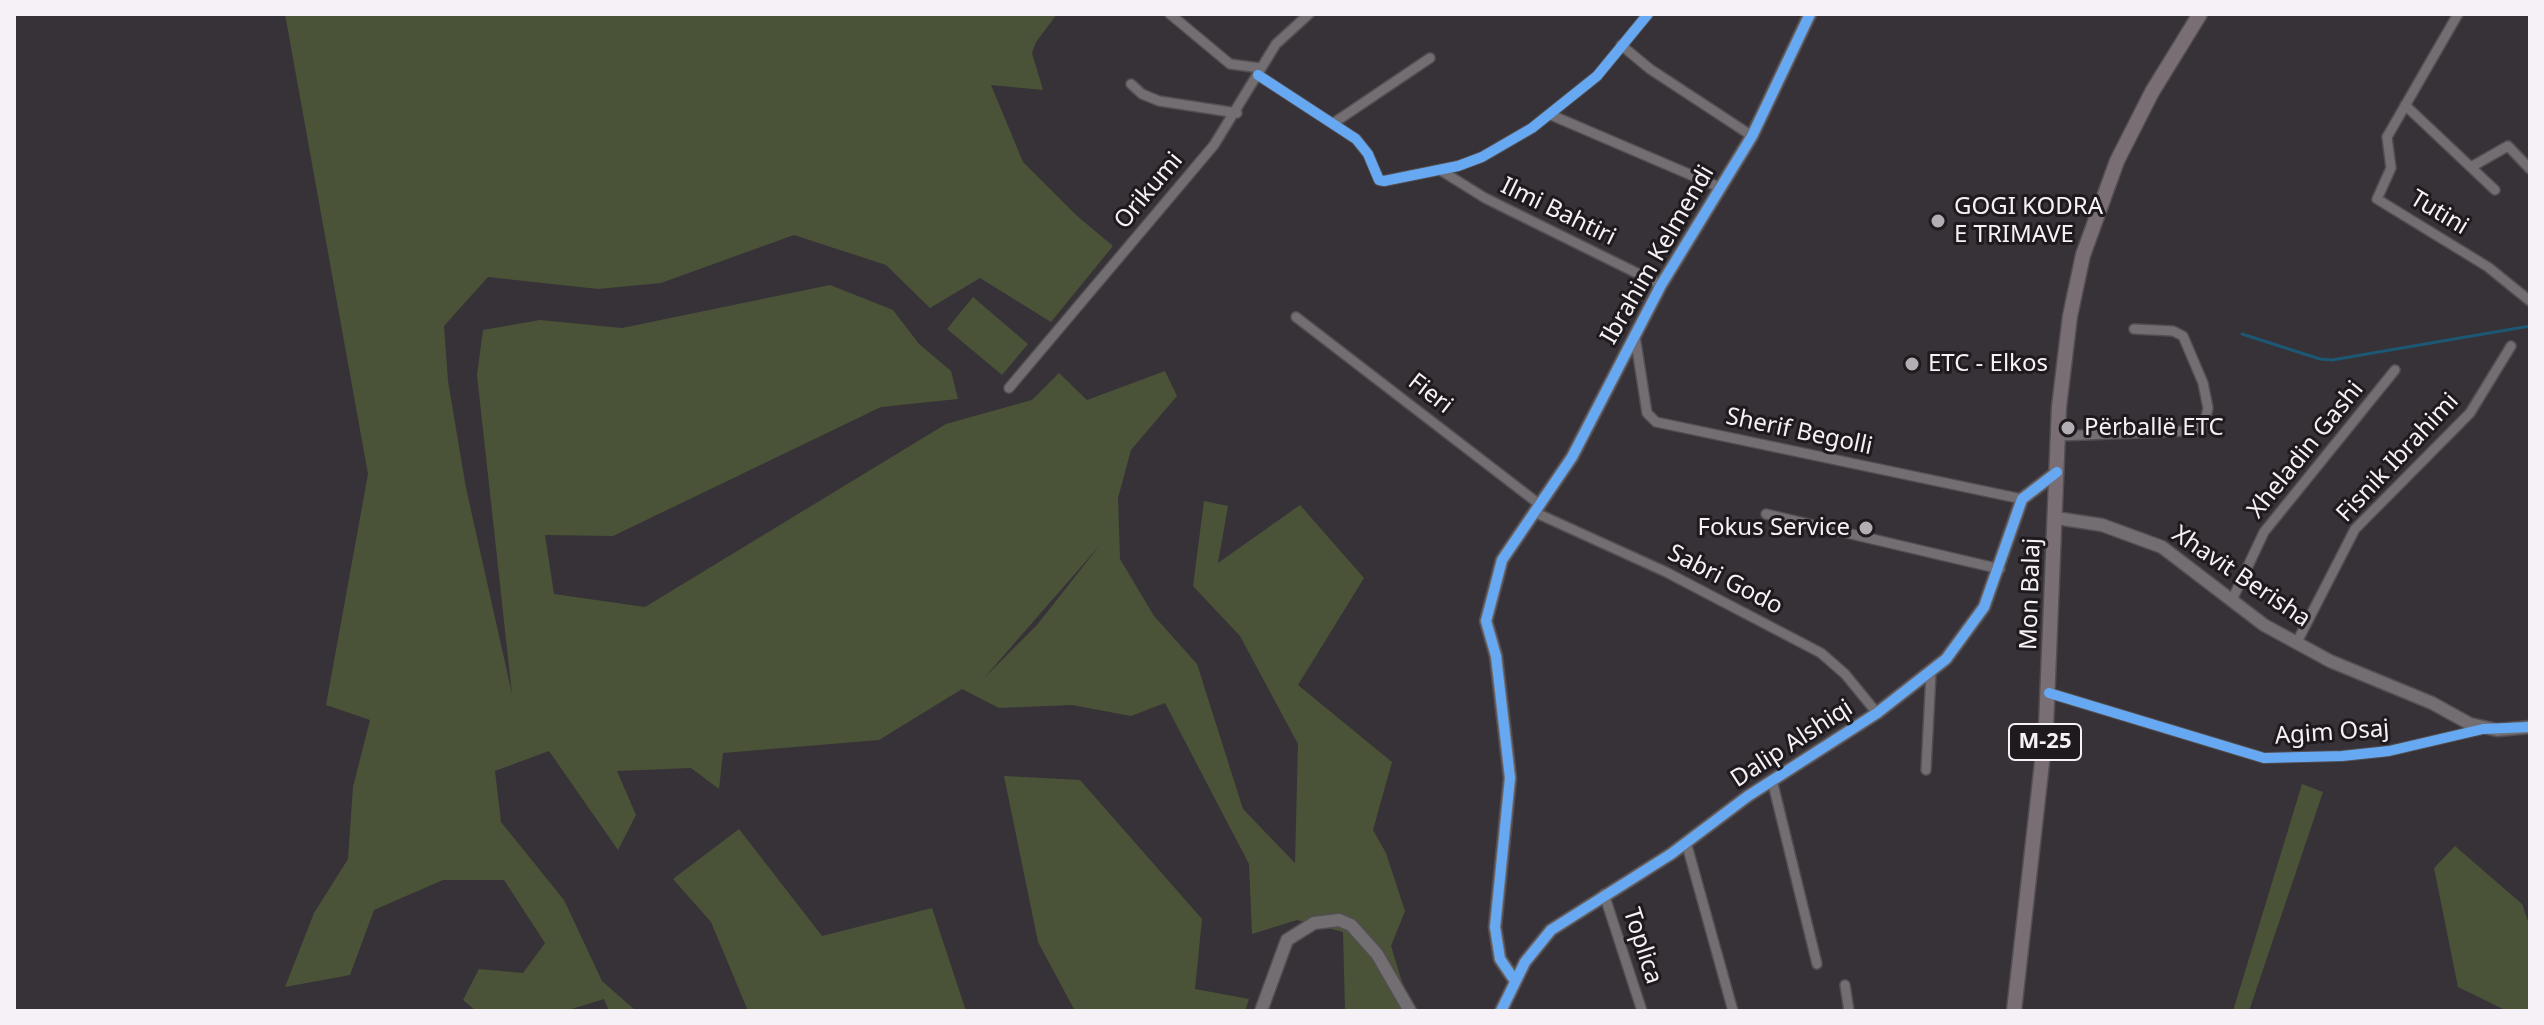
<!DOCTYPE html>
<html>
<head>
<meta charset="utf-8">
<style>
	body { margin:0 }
	#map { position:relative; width:2544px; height:1025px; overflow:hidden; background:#373237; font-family:"Noto Sans",sans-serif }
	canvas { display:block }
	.frame { position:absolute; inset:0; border:16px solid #f6f1f6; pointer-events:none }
</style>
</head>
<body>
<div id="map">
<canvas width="2544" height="1025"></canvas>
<div class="frame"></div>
</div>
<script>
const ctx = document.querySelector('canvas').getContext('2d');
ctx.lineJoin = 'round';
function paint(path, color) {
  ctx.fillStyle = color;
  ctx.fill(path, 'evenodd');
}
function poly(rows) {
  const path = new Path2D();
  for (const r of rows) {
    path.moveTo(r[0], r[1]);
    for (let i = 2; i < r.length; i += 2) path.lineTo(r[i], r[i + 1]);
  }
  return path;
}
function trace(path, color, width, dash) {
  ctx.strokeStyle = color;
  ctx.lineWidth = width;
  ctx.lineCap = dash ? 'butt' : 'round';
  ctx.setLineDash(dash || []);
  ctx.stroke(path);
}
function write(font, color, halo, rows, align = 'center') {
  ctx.font = font + ' "Noto Sans",sans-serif';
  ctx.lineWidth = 6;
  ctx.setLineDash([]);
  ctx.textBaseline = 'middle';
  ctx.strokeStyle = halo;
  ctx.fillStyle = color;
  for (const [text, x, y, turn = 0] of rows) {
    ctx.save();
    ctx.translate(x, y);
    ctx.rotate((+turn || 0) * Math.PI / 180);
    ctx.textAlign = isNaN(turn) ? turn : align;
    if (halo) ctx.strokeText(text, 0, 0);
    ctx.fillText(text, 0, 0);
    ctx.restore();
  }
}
paint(poly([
	[285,14,1057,14,1036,42,1032,53,1043,90,991,85,1023,162,1076,215,1113,246,1051,322,980,278,930,308,886,265,794,235,661,283,598,289,488,277,444,326,448,381,466,488,512,694,477,375,483,330,540,320,622,328,830,285,893,310,919,344,951,371,958,399,881,407,613,536,545,535,554,594,645,607,946,424,1032,400,1059,373,1087,400,1165,371,1177,396,1131,450,1118,498,1120,559,1154,616,1197,664,1243,809,1295,863,1298,744,1240,636,1193,586,1204,501,1228,506,1218,563,1300,505,1364,578,1298,685,1392,762,1373,830,1386,853,1405,911,1391,946,1411,1011,1345,1011,1343,932,1297,920,1252,934,1249,864,1165,703,1131,716,1072,705,999,708,962,689,879,740,723,753,719,789,691,768,617,771,636,815,618,850,549,751,495,771,501,822,564,900,602,981,636,1011,609,1011,604,999,565,1011,476,1011,463,1000,479,969,523,973,545,943,504,880,443,880,374,910,350,975,285,987,314,913,348,859,353,787,370,720,326,705,368,474],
	[1100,545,1037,625,984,678],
	[973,297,1028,344,1002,375,947,329],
	[1004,776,1080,780,1202,919,1195,989,1249,999,1245,1011,1075,1011,1038,942],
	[2302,784,2323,792,2249,1011,2233,1011],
	[739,829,822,936,932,908,966,1011,748,1011,711,922,673,879],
	[2455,846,2522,904,2530,927,2530,1011,2507,1011,2458,987,2434,868]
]), '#4a5337');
trace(poly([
	[2242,334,2320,359,2332,360,2530,326]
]), '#1c5774', 3);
const minor = poly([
	[1170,14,1230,64,1260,68],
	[2458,14,2387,137,2391,168,2377,199,2488,267,2530,301],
	[1621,45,1650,69,1752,136],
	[1258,75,1356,139,1368,154,1379,180,1384,181,1458,166,1482,157,1532,128,1597,76,1648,14],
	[1131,84,1142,94,1159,101,1237,113],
	[2405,105,2495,190],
	[1551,115,1719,187],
	[1335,122,1430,58],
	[2471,167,2508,146,2530,169],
	[1440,170,1485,198,1661,285],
	[1296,317,1539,504],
	[1635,336,1647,413,1656,422,2022,499],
	[1009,388,1214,145,1276,44,1309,14],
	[2058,436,2190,431,2204,425,2208,408,2203,383,2183,336,2173,331,2134,329],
	[1534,512,1666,572,1821,653,1845,674,1877,713],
	[1766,514,2000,569],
	[2232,600,2264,532,2395,370],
	[2297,642,2355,529,2470,413,2511,346],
	[2049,693,2264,758,2342,756,2389,751,2483,729],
	[1926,770,1931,673],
	[1772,780,1817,964],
	[1686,842,1733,1011],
	[1604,894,1642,1011],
	[1845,985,1849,1011]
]);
const tertiary = poly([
	[2056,518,2102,525,2162,547,2264,625,2330,661,2432,703,2470,724,2497,730,2530,727],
	[1515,981,1500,959,1495,927,1510,778,1496,656,1486,621,1502,560,1572,457,1661,285,1752,136,1810,14],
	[1261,1011,1287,940,1314,923,1339,920,1351,925,1377,954,1410,1011],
	[1501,1011,1525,962,1551,930,1671,854,1748,796,1877,713,1946,659,1984,607,2022,499,2057,472]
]);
const primary = poly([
	[2014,1011,2046,727,2059,407,2070,316,2083,255,2117,161,2152,92,2200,14]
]);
trace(minor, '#524e52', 12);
trace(tertiary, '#524e52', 15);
trace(primary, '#524e52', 17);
trace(minor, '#726e71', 9);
trace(tertiary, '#726e71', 12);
trace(primary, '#786e73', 14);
trace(poly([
	[1258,75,1356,139,1368,154,1379,180,1384,181,1458,166,1482,157,1532,128,1597,76,1648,14],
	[2049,693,2264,758,2342,756,2389,751,2483,729,2530,727],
	[1515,981,1500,959,1495,927,1510,778,1496,656,1486,621,1502,560,1572,457,1661,285,1752,136,1810,14],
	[1501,1011,1525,962,1551,930,1671,854,1748,796,1877,713,1946,659,1984,607,2022,499,2057,472]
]), '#66a8f1', 10);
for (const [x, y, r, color] of [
	[1938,221,8,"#b3aeb3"],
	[1912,364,8,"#b3aeb3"],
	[2068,428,8,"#b3aeb3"],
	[1866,528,8,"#b3aeb3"]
]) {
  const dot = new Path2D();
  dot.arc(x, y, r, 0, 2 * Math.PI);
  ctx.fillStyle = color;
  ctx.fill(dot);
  trace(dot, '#1e1a1d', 3);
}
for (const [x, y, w] of [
	[2045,742,72]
]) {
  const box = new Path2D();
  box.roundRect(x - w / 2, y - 18, w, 36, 6);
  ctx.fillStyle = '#1e1a1d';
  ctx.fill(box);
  trace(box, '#f6f1f6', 2);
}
write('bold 22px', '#f6f1f6', null, [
	["M-25",2045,742]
]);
write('24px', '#f6f1f6', '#1e1a1d', [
	["Orikumi",1149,191,-50],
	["Ilmi Bahtiri",1558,212,26],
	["Tutini",2439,213,31],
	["Ibrahim Kelmendi",1658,255,-60],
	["Fieri",1430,394,38],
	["Sherif Begolli",1799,432,12],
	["Xheladin Gashi",2306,450,-51],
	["Fisnik Ibrahimi",2398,458,-47],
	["Xhavit Berisha",2241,577,34],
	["Sabri Godo",1725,580,27],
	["Mon Balaj",2031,594,-88],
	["Agim Osaj",2332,733,-4],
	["Dalip Alshiqi",1792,744,-33],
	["Toplica",1642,946,72]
]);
write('24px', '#f6f1f6', '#1e1a1d', [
	["GOGI KODRA",1954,207],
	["E TRIMAVE",1954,235],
	["ETC - Elkos",1928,364],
	["Përballë ETC",2084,428],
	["Fokus Service",1850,528,"right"]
], 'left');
</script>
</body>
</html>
